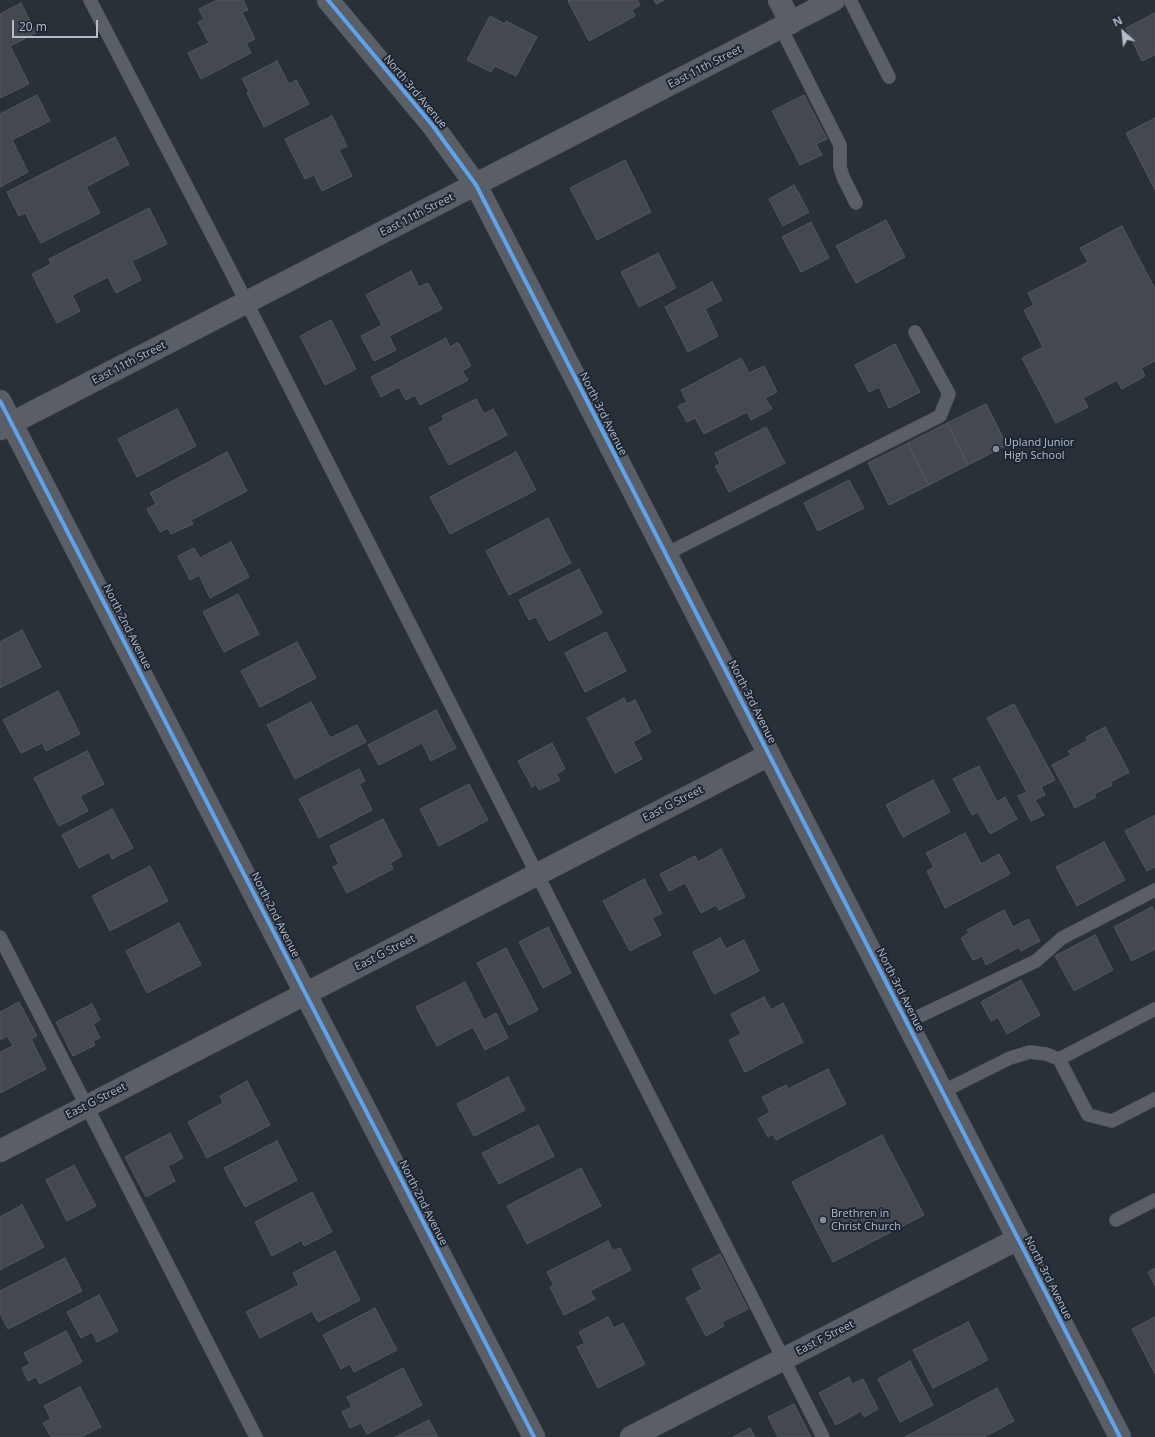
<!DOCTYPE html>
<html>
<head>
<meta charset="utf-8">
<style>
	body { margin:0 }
	#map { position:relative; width:1155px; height:1437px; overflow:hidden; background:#2a3038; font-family:"Open Sans",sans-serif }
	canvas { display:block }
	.north { position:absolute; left:1103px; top:12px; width:40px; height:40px; -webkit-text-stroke:3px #1d2633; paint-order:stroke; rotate:333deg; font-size:11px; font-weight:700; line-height:16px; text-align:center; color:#b4bcc9 }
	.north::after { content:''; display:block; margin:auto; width:14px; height:18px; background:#b4bcc9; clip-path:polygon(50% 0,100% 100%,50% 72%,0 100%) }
	.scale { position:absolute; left:12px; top:20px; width:86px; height:18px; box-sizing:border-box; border:2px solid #b4bcc9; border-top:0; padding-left:5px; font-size:12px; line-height:14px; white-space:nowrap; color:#b4bcc9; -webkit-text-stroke:3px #1d2633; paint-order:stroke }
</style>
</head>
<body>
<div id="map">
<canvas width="1155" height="1437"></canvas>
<div class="north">N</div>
<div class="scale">20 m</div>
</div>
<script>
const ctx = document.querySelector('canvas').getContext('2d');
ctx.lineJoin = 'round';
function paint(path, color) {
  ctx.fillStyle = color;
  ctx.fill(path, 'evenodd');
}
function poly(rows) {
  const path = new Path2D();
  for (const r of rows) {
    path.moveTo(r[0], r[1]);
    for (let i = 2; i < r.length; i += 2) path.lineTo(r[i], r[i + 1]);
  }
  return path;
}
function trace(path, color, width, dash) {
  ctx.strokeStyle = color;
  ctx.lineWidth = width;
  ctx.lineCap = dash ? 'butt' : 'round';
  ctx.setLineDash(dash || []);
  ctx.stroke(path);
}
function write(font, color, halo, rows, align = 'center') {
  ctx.font = font + ' "Open Sans",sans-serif';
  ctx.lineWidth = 4;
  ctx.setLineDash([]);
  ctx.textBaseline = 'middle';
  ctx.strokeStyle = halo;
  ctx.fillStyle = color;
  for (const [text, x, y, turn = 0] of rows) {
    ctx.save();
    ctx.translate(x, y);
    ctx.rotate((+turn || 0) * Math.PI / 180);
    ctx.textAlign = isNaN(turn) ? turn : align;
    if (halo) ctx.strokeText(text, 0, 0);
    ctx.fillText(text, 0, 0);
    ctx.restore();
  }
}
const building = poly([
	[217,0,243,0,248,10,242,12,255,39,246,43,251,53,201,79,188,53,209,43,198,22,204,19,199,9,217,0],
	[569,0,637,0,640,5,632,10,635,16,589,41,568,1,569,0],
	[654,0,664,0,656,4,654,0],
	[21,3,36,33,10,46,29,84,0,98,0,14,21,3],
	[1155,13,1155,55,1142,61,1126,28,1155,13],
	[490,16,505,24,506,21,537,37,516,76,495,66,491,72,467,60,490,16],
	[277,61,289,84,296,80,309,104,264,127,247,93,249,92,242,79,277,61],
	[37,95,50,121,12,140,28,172,0,187,0,114,37,95],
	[804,95,827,139,816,144,822,155,800,165,772,111,804,95],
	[332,116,347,146,339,150,352,176,322,191,314,175,305,179,285,139,332,116],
	[1155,118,1155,190,1126,133,1155,118],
	[115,137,129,164,86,187,100,213,41,243,25,213,19,216,7,192,115,137],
	[625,160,651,212,597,240,570,188,625,160],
	[794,185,809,212,783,226,769,199,794,185],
	[149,208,167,244,132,261,141,280,116,293,108,277,72,295,80,311,57,323,32,274,51,264,49,259,149,208],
	[886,220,905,257,856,283,836,246,886,220],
	[811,222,829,258,801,272,782,237,811,222],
	[1122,226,1155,289,1155,361,1141,368,1145,376,1122,389,1117,380,1083,398,1088,407,1056,423,1022,358,1043,347,1024,310,1034,305,1028,293,1088,262,1080,248,1122,226],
	[658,253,676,288,639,307,621,272,658,253],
	[411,271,419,287,428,283,442,309,389,336,396,350,374,361,361,336,382,325,366,295,411,271],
	[712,282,722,300,705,309,718,336,688,352,665,307,712,282],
	[331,320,356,369,325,385,300,336,331,320],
	[446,338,450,347,458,342,471,366,462,371,468,380,420,405,415,395,406,400,399,387,381,397,371,377,446,338],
	[895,344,920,392,889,408,879,387,869,392,855,365,895,344],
	[741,358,749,373,764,366,777,392,765,398,772,409,751,420,747,412,704,434,695,418,687,422,678,406,687,402,681,390,741,358],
	[476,399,484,414,493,409,507,435,449,465,429,428,444,420,442,416,476,399],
	[986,404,1007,445,968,465,947,423,986,404],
	[177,409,196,446,137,477,118,439,177,409],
	[947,423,968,465,929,485,908,443,947,423],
	[766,427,785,463,729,492,715,466,720,464,715,453,766,427],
	[908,443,929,485,889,505,868,463,908,443],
	[227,452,247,491,191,520,193,524,171,534,168,528,160,532,147,509,156,504,150,493,227,452],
	[516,452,536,490,450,534,430,497,516,452],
	[849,480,864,508,818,531,804,503,849,480],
	[548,518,571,563,509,595,486,551,548,518],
	[231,542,249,577,210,598,199,575,190,580,178,556,194,548,200,558,231,542],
	[579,569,602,613,549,641,536,617,529,620,519,600,579,569],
	[238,594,259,634,224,652,203,612,238,594],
	[22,630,41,667,0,688,0,642,22,630],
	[606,632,626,671,585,692,565,653,606,632],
	[297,642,316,678,260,707,241,671,297,642],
	[58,691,80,734,46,751,42,743,21,753,3,720,58,691],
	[624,698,627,704,635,700,651,732,633,742,642,759,615,773,587,718,624,698],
	[311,702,330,738,357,725,366,742,295,779,267,725,311,702],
	[1014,704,1055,780,1041,787,1045,795,1035,800,1044,815,1031,821,1018,796,1027,792,987,718,1014,704],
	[436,710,456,748,431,761,422,743,379,765,368,745,436,710],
	[1105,727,1129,772,1110,782,1112,785,1094,794,1096,797,1075,808,1052,765,1071,755,1068,751,1087,741,1086,737,1105,727],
	[552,743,565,769,556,774,560,780,539,790,536,784,532,787,518,761,552,743],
	[87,751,104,784,80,796,88,811,59,826,34,778,87,751],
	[979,766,997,802,1005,797,1017,819,990,834,978,812,972,815,953,779,979,766],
	[359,769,365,781,359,784,372,810,319,838,299,799,359,769],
	[933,780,950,812,903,837,886,805,933,780],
	[469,784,488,820,439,846,420,809,469,784],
	[112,809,133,848,112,859,109,852,79,868,62,835,112,809],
	[1155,815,1155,867,1147,871,1125,831,1155,815],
	[383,819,402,856,390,863,393,869,347,893,333,867,339,864,330,846,383,819],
	[965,833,981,864,999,854,1010,874,945,908,927,871,934,867,926,853,965,833],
	[1104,842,1125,880,1077,906,1056,867,1104,842],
	[721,849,745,897,719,910,716,905,701,913,685,883,669,891,660,874,695,856,698,862,721,849],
	[150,866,168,901,110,931,92,896,150,866],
	[644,879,662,913,652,918,661,935,630,951,603,901,644,879],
	[1152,907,1155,912,1155,949,1132,961,1114,927,1152,907],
	[1004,910,1013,927,1028,919,1040,941,1021,951,1019,947,986,965,982,956,973,960,961,938,969,933,967,930,1004,910],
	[179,923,201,965,147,993,126,951,179,923],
	[548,927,571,973,543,988,519,942,548,927],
	[1095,935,1113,970,1074,991,1055,956,1095,935],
	[720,938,726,949,744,940,759,971,714,994,693,952,720,938],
	[506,948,538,1010,509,1025,477,963,506,948],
	[1021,980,1040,1015,1007,1034,998,1017,991,1021,981,1002,1021,980],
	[465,982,484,1020,496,1013,508,1038,485,1050,473,1027,437,1046,416,1007,465,982],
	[764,997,771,1010,783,1003,803,1042,745,1072,729,1040,741,1034,731,1014,764,997],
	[19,1002,37,1036,31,1039,46,1069,0,1093,0,1052,13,1046,7,1036,0,1040,0,1012,19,1002],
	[92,1004,100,1020,93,1024,100,1038,93,1041,95,1045,73,1056,56,1022,92,1004],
	[828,1069,846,1104,776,1140,773,1134,768,1137,758,1119,770,1112,762,1097,786,1085,788,1089,828,1069],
	[508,1077,525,1110,474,1136,457,1104,508,1077],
	[247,1081,270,1125,207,1158,188,1122,223,1103,220,1096,247,1081],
	[538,1125,554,1156,499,1184,482,1153,538,1125],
	[170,1133,183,1158,168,1166,175,1181,146,1197,125,1157,170,1133],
	[882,1135,924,1215,833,1262,792,1182,882,1135],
	[277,1141,297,1180,245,1207,224,1168,277,1141],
	[74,1165,96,1206,67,1221,46,1180,74,1165],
	[581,1168,601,1206,527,1244,507,1206,581,1168],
	[312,1192,332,1232,304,1246,302,1240,272,1256,255,1222,312,1192],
	[22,1205,44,1247,0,1270,0,1217,22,1205],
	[608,1241,613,1251,620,1248,631,1270,590,1291,595,1299,564,1315,550,1287,554,1285,547,1272,608,1241],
	[335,1251,360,1300,318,1322,312,1311,260,1338,246,1312,299,1285,293,1273,335,1251],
	[720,1254,748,1309,722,1322,724,1326,706,1336,686,1298,702,1289,692,1269,720,1254],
	[65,1258,82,1291,8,1329,0,1313,0,1291,65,1258],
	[1155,1268,1155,1286,1148,1272,1155,1268],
	[99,1295,118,1331,97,1342,92,1332,81,1338,67,1312,99,1295],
	[375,1308,397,1350,354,1372,350,1364,341,1369,323,1335,375,1308],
	[608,1317,614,1328,623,1323,645,1364,598,1388,577,1347,585,1343,579,1332,608,1317],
	[1155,1317,1155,1374,1132,1329,1155,1317],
	[968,1322,988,1360,933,1388,913,1350,968,1322],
	[66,1331,82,1362,40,1384,36,1377,28,1381,22,1368,30,1364,24,1353,66,1331],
	[910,1361,933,1405,900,1422,878,1379,910,1361],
	[403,1368,422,1405,367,1434,361,1423,350,1428,342,1412,352,1407,347,1397,403,1368],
	[849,1377,852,1384,863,1379,878,1409,864,1417,861,1411,836,1425,819,1393,849,1377],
	[80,1387,101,1427,81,1437,51,1437,43,1423,51,1419,44,1406,80,1387],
	[997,1388,1014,1421,984,1437,905,1437,997,1388],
	[794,1404,811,1437,778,1437,768,1417,794,1404],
	[429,1420,438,1437,395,1437,429,1420],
	[750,1428,755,1437,733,1437,750,1428]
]);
paint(building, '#444950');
trace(building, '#52575f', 1);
const service = poly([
	[90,0,226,262,823,1437],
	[850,0,889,77],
	[781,28,840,145,840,167,843,177,856,203],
	[666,554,940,416,949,394,915,332],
	[0,937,256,1437],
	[907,1022,1036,961,1062,938,1155,890],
	[1059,1059,1155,1009],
	[942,1092,1010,1058,1030,1052,1046,1054,1059,1059,1088,1115,1112,1121,1155,1099],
	[1116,1220,1155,1200]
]);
const minor = poly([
	[328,0,433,126,476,185,1120,1437],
	[779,0,791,23],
	[0,1151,769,755],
	[631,1437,1018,1239]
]);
const tertiary = poly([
	[0,401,534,1437],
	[0,429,834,0]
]);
trace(service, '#484c53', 14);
trace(minor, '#484c53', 23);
trace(tertiary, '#484c53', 23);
trace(service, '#5a5e66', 13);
trace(minor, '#5a5e66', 22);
trace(tertiary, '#5a5e66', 22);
trace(poly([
	[328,0,433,126,476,185,1120,1437],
	[0,401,534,1437]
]), '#60a3ed', 4);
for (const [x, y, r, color] of [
	[996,449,4,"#848b96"],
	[823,1220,4,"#848b96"]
]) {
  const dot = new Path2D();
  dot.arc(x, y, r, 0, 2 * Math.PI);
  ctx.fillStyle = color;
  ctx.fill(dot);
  trace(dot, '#1d2633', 1.5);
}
write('11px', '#b4bcc9', '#1d2633', [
	["East 11th Street",705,67,-27],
	["North 3rd Avenue",415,92,50],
	["East 11th Street",417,215,-27],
	["East 11th Street",129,363,-27],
	["North 3rd Avenue",603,414,63],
	["North 2nd Avenue",127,627,63],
	["North 3rd Avenue",752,702,63],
	["East G Street",673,804,-27],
	["North 2nd Avenue",275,915,63],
	["East G Street",385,953,-27],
	["North 3rd Avenue",900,990,63],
	["East G Street",96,1101,-27],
	["North 2nd Avenue",423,1203,63],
	["North 3rd Avenue",1048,1278,63],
	["East F Street",825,1338,-27]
]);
write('11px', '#b4bcc9', '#1d2633', [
	["Upland Junior",1004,443],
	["High School",1004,456],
	["Brethren in",831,1214],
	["Christ Church",831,1227]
], 'left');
</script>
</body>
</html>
